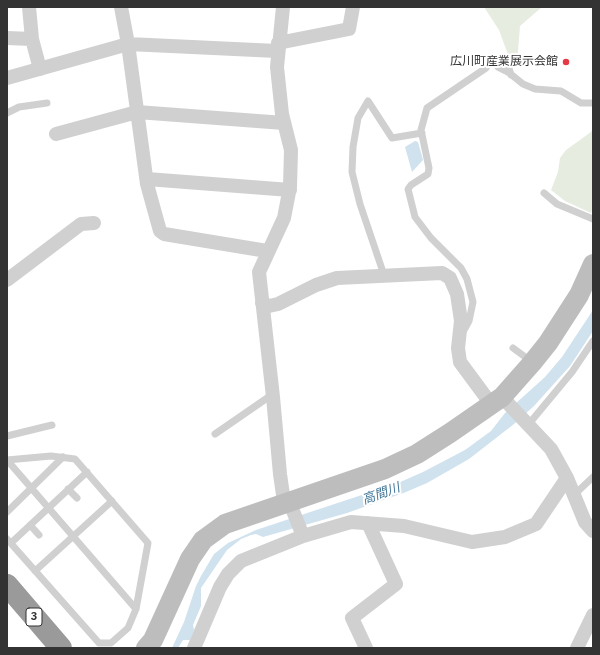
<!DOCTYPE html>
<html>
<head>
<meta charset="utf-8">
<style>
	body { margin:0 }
	#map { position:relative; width:600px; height:655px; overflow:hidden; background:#fff; font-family:"IBM Plex Sans",sans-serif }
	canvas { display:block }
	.frame { position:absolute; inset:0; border:8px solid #333; pointer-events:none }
</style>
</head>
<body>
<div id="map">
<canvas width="600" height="655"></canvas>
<div class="frame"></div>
</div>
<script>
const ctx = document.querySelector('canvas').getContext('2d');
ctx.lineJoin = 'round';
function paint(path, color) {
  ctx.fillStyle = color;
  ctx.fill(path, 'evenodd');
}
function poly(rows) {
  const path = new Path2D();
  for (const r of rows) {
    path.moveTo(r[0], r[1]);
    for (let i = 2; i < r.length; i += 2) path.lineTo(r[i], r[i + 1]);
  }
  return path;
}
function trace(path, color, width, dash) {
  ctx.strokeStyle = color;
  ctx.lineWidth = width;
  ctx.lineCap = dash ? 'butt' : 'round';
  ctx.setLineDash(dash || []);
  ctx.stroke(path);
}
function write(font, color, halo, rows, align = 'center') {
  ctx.font = font + ' "IBM Plex Sans","Noto Sans JP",sans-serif';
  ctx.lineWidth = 4;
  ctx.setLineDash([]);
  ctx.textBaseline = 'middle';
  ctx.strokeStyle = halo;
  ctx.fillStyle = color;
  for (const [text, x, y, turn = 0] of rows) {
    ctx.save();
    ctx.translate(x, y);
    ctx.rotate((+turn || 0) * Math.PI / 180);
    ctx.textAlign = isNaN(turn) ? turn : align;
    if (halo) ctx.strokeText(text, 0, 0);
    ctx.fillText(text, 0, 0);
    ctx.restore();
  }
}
paint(poly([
	[484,7,542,7,520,26,517,63,511,63,499,30],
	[593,128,593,207,591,213,565,201,551,190,558,172,560,158,566,150,591,132]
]), '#e6ecdf');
paint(poly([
	[415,141,418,142,423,160,412,172,405,147],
	[593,310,593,331,570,366,534,406,514,424,469,459,427,483,406,492,347,513,263,537,256,534,251,535,241,539,227,550,201,588,201,606,193,625,194,630,190,640,183,640,178,648,172,648,184,622,196,586,201,576,214,554,228,543,256,530,398,483,423,472,465,450,491,431,505,413,545,377,562,357]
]), '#cfe2ee');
trace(poly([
	[506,58,511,75],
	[498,67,508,72,523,84,535,89,561,91,581,103,593,103],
	[7,113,19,107,47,103],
	[544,193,557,204,593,219],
	[384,275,360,204,352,172,353,147,358,118,368,101,392,138,422,133],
	[464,330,469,321,473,302,467,279,461,268,431,238,415,217,408,189,411,185,428,174,429,168,421,130,427,108,486,68],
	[513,348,532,362],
	[528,425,572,372,593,341],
	[215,434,273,394],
	[7,436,52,425],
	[7,460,51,456,75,459,148,543,136,609,128,628,111,643,99,643,7,539],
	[7,460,136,609],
	[68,489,77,498],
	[574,495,593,477],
	[7,512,63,457],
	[30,525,39,535],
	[11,543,87,472],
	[35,571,112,501]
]), '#d0d0d0', 7);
trace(poly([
	[29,7,32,39,40,69],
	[121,7,128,44,147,184,160,231,164,234,267,251],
	[283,7,277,67,282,114,291,150,290,187,284,218,259,272,273,397,280,474,284,502],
	[7,38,32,39],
	[278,43,349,29,353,7],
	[7,78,128,44,277,51],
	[56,134,137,112,284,123],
	[147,179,290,190],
	[7,280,81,224,94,223],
	[262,303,269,306,278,304,316,285,337,278,442,273,450,278,457,294,461,321,458,348,460,362,491,404],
	[502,397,551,449,567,478,585,522,593,531],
	[289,501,303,536],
	[194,648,220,587,228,574,241,561,303,536,351,522,404,526,472,542,505,537,536,524,567,478],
	[366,648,352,618,396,584,368,523],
	[577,648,593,615]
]), '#d0d0d0', 14);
trace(poly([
	[146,648,153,640,190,559,203,540,225,524,385,469,417,454,450,433,502,397,532,363,548,343,579,295,593,264]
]), '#bdbdbd', 20);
trace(poly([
	[7,585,61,648]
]), '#9a9a9a', 22);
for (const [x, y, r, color] of [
	[566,62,4,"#e63946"]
]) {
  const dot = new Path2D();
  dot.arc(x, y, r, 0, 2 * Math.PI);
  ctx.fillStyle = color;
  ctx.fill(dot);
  trace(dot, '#fff', 1.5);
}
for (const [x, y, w] of [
	[34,617,16]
]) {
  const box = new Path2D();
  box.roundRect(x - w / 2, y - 9, w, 18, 3);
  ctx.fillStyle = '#fff';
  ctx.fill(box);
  trace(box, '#333', 1);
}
write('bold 11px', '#333', null, [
	["3",34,617]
]);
write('12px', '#333', '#fff', [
	["広川町産業展示会館",558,62]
], 'right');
write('italic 13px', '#3f7597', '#fff', [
	["高間川",381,494,-20]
]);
</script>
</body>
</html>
